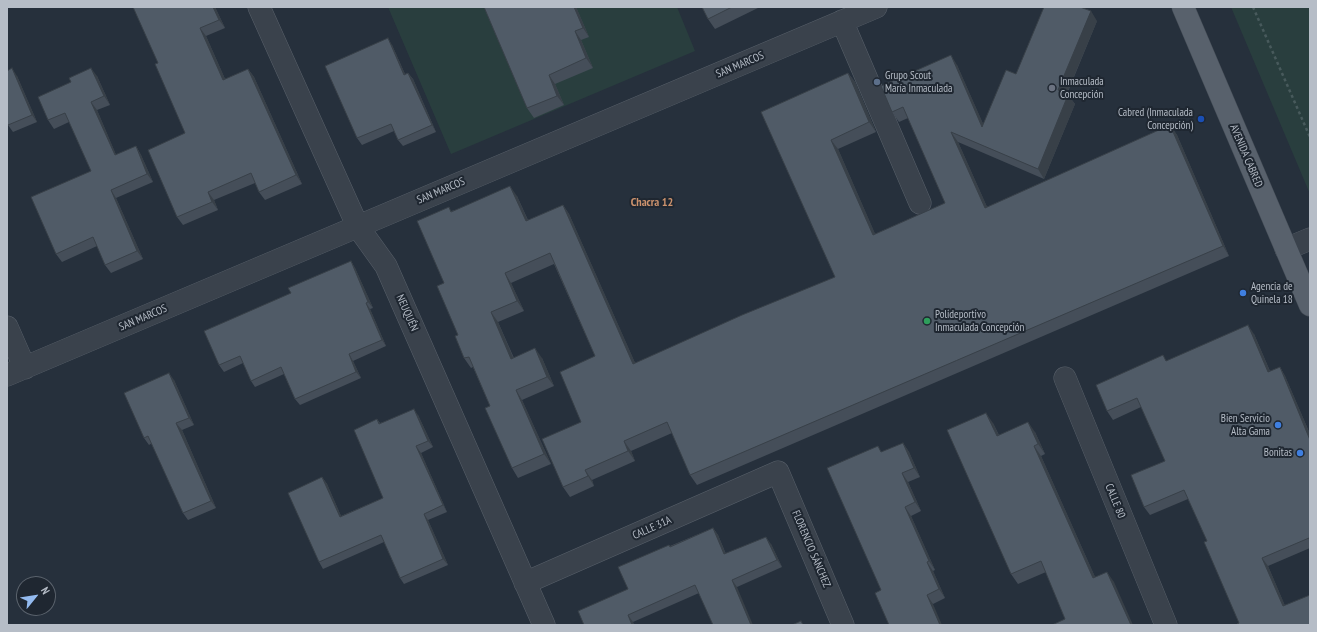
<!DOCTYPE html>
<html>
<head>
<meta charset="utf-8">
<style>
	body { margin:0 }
	#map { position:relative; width:1317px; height:632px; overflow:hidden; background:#26303c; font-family:"PT Sans Narrow",sans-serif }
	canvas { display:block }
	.frame { position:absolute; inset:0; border:8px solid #b6bdc7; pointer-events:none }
	.north { position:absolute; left:16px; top:576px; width:40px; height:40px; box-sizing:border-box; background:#1f2731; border:1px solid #5b636d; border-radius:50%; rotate:60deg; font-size:11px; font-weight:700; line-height:16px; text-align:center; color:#b6bdc7 }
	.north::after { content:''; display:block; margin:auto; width:14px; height:18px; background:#93baef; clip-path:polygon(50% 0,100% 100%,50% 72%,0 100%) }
</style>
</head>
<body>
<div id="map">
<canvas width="1317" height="632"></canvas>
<div class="frame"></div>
<div class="north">N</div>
</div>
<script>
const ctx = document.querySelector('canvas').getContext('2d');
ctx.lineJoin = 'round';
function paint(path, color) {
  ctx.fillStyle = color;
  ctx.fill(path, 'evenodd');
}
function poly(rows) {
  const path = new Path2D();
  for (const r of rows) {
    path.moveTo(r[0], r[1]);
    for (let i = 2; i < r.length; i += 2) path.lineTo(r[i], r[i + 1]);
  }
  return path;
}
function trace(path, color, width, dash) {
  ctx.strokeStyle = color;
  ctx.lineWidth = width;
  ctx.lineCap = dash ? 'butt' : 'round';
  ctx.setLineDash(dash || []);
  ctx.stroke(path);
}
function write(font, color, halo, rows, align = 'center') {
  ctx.font = font + ' "PT Sans Narrow",sans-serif';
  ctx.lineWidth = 4;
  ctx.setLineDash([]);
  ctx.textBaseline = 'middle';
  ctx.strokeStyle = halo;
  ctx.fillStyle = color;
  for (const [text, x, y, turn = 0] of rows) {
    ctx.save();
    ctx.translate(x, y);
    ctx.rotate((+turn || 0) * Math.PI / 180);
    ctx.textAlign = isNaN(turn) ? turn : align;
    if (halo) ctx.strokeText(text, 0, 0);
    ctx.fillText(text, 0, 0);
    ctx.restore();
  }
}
paint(poly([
	[388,7,677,7,695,51,451,154],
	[1231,7,1310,7,1310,194]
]), '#293e3e');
const minor = poly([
	[259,7,358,227,386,266,544,625],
	[842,21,920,203],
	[1286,249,1310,239],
	[7,327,25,368],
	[7,375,876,7],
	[1065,378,1166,625],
	[525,583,778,472,843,625]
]);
const major = poly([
	[1183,7,1310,305]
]);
trace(minor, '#58606a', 23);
trace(major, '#434b55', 23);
trace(poly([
	[1253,7,1310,137]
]), '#485a5c', 2.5, [3, 3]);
trace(minor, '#3a424c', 22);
trace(major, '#58616c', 22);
paint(poly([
	[215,7,225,28,206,36,225,79,248,69,254,77,302,184,265,200,259,192,255,183,214,200,218,210,183,225,177,217,185,133,158,63],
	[484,7,576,7,589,37,581,40,593,68,555,84,564,105,534,118,527,108],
	[702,7,760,7,715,29,708,19],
	[1097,21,1067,94,1068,95,1075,104,1044,179,958,142,987,207,1170,125,1177,135,1229,256,697,485,690,475,672,433,631,451,635,461,592,480,594,486,570,497,563,487,581,422,595,356,554,264,511,283,524,311,498,322,514,358,542,358,554,386,522,400,551,464,518,478,512,468,490,406,473,367,471,368,464,358,444,283,451,211,517,196,528,220,563,205,569,214,635,363,835,277,761,112,848,73,855,82,876,132,838,149,875,234,945,203,908,118,899,122,892,112,957,65,983,124,1016,74],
	[392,45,405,74,408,73,413,79,436,132,403,146,398,140,394,131,362,145,357,138],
	[17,76,37,122,13,132,8,125],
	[97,76,110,105,97,110,116,155,136,146,141,155,153,182,116,198,143,259,111,273,105,265,97,246,62,262,56,254,91,171,69,122,54,129,48,120,71,82],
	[351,261,355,268,373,308,370,309,386,346,353,361,361,378,300,405,295,399,284,374,255,387,251,381,243,363,224,372,219,365],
	[1254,334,1270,371,1280,367,1285,376,1310,434,1310,548,1268,566,1285,606,1310,625,1239,623,1207,541,1188,499,1150,515,1144,507,1165,461,1141,407,1113,420,1107,411],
	[174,380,194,425,182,430,216,508,188,520,183,513,152,443,149,445,144,438],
	[418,415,433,447,421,453,447,512,428,520,448,565,404,584,400,578,384,542,323,569,319,562,322,477,327,484,341,516,383,498,377,419,380,423],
	[993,423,999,435,1035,432,1045,454,1041,456,1095,577,1114,582,1065,619,1046,572,1018,584,1011,574],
	[903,443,909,452,920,477,908,482,921,511,911,516,935,570,933,571,945,598,933,604,881,590,882,452],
	[713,528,718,535,726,554,771,544,782,567,737,587,699,593,633,622,634,625,584,625,628,589,669,545,670,546]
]), '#454e59');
paint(poly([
	[213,7,215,7,225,28,219,20],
	[574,7,576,7,589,37,583,28],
	[1091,11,1097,21,1064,100,1058,90],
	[200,28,206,36,229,88,223,80],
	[575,31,581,40,593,68,586,58],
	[388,38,392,45,408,81,404,75],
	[951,55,957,65,989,137,982,127],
	[12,68,17,76,37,122,32,115],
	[91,68,97,76,110,105,104,96],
	[248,69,254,77,302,184,296,175],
	[408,73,413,79,436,132,432,125],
	[848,73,855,82,876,132,869,122],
	[549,75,555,84,564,105,557,96],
	[1068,95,1075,104,1044,179,1038,169],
	[91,102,97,110,120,164,115,155],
	[1170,125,1177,135,1229,256,1223,246],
	[951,132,958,142,992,218,985,208],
	[831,140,838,149,880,245,873,235],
	[136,146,141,155,153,182,147,174],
	[510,186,517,196,532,230,526,221],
	[111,190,116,198,143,259,137,251],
	[208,192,214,200,218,210,212,202],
	[563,205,569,214,640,374,633,364],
	[351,261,355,268,373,308,368,302],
	[505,273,511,283,524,311,517,301],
	[366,303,370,309,386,346,382,340],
	[491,312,498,322,518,369,511,359],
	[1248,325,1254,334,1274,381,1268,372],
	[535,348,542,358,554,386,547,377],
	[349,354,353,361,361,378,356,372],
	[1280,367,1285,376,1310,434,1310,440],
	[169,373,174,380,194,425,189,418],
	[516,390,522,400,551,464,544,454],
	[414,409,418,415,433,447,428,441],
	[986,413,993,423,1004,446,997,436],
	[1028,422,1035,432,1045,454,1038,444],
	[176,423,182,430,216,508,211,501],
	[624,441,631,451,635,461,628,451],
	[903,443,909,452,920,477,914,468],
	[416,446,421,453,447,512,443,505],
	[1034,446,1041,456,1100,588,1093,578],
	[585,470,592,480,594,486,588,476],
	[902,473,908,482,921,511,915,502],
	[322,477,327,484,344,523,340,517],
	[905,507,911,516,935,570,929,561],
	[424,514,428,520,448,565,443,559],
	[713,528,718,535,729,562,724,554],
	[766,537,771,544,782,567,777,560],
	[1262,558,1268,566,1289,615,1283,606],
	[927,562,933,571,945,598,939,589],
	[1107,572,1114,582,1133,625,1131,625],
	[732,580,737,587,753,625,751,625],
	[927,595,933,604,942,625,940,625],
	[628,615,633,622,634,625,632,625]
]), '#384048');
const building = poly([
	[133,7,213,7,219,20,200,28,223,80,248,69,296,175,259,192,251,173,208,192,212,202,177,217,148,150,185,133,155,64,158,63,133,7],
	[484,7,574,7,583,28,575,31,586,58,549,75,557,96,527,108,484,7],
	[702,7,732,7,708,19,702,7],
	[1044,7,1080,7,1091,11,1058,90,1068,95,1038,169,951,132,985,208,1170,125,1223,246,690,475,667,422,624,441,628,451,585,470,588,476,563,487,542,439,581,422,560,372,595,356,550,253,505,273,517,301,491,312,511,359,535,348,547,377,516,390,544,454,512,468,485,408,490,406,469,357,464,358,455,336,458,335,437,286,444,283,417,221,449,207,451,212,510,186,526,221,563,205,633,364,742,315,835,277,761,112,848,73,869,122,831,140,873,235,945,203,903,107,892,112,881,86,951,55,982,127,1006,70,1016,74,1044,7],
	[388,38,404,75,408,73,432,125,398,140,391,124,357,138,325,66,388,38],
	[12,68,32,115,8,125,7,122,7,71,12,68],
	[91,68,104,96,91,102,115,155,136,146,147,174,111,190,137,251,105,265,93,237,56,254,31,197,91,171,65,113,48,120,38,97,71,82,69,78,91,68],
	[351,261,368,302,366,303,382,340,349,354,356,372,295,399,281,367,251,381,240,356,219,365,204,331,291,293,288,288,351,261],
	[1248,325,1268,372,1280,367,1310,440,1310,541,1309,538,1262,558,1283,606,1310,595,1310,625,1237,625,1237,624,1239,623,1204,542,1207,541,1184,490,1144,507,1131,475,1165,461,1137,398,1107,411,1096,385,1163,355,1166,361,1248,325],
	[169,373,189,418,176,423,211,501,183,513,148,436,144,438,124,393,169,373],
	[414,409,428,441,416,446,443,505,424,514,443,559,400,578,381,535,319,562,288,493,322,477,340,517,383,498,354,430,377,419,379,424,414,409],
	[986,413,997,436,1028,422,1038,444,1034,446,1093,578,1107,572,1131,625,1052,625,1065,619,1041,561,1011,574,947,430,986,413],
	[903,443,914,468,902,473,915,502,905,507,929,561,927,562,939,589,927,595,940,625,889,625,875,593,881,590,827,468,878,446,881,452,903,443],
	[713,528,724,554,766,537,777,560,732,580,751,625,713,625,695,585,628,615,632,625,584,625,578,611,628,589,618,567,669,545,670,547,713,528],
	[801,621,803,625,792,625,801,621]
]);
paint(building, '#505b67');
trace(building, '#384048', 1);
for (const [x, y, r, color] of [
	[877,82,4,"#5c6f8a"],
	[1052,88,4,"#6b7280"],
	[1201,119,4,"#1a4fb4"],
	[1243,293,4,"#3f7fe0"],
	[927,321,4,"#2e9e5b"],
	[1278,425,4,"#3f7fe0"],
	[1300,453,4,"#3f7fe0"]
]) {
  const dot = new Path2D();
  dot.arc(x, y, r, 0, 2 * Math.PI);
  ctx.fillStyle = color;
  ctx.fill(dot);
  trace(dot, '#1f2731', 1.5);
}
write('11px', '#b6bdc7', '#1f2731', [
	["SAN MARCOS",740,65,-23],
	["AVENIDA CABRED",1246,156,67],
	["SAN MARCOS",441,191,-23],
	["NEUQUÉN",407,313,66],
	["SAN MARCOS",143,318,-23],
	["CALLE 80",1115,501,68],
	["CALLE 31A",652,528,-24],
	["FLORENCIO SÁNCHEZ",811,549,67]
]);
write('11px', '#b6bdc7', '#1f2731', [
	["Grupo Scout",885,76],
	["María Inmaculada",885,89],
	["Inmaculada",1060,82],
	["Concepción",1060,95],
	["Cabred (Inmaculada",1193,113,"right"],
	["Concepción)",1193,126,"right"],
	["Agencia de",1251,287],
	["Quinela 18",1251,300],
	["Polideportivo",935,315],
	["Inmaculada Concepción",935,328],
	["Bien Servicio",1270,419,"right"],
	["Alta Gama",1270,432,"right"],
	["Bonitas",1292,453,"right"]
], 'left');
write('bold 12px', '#cc926d', '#1f2731', [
	["Chacra 12",652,203]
]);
</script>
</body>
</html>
